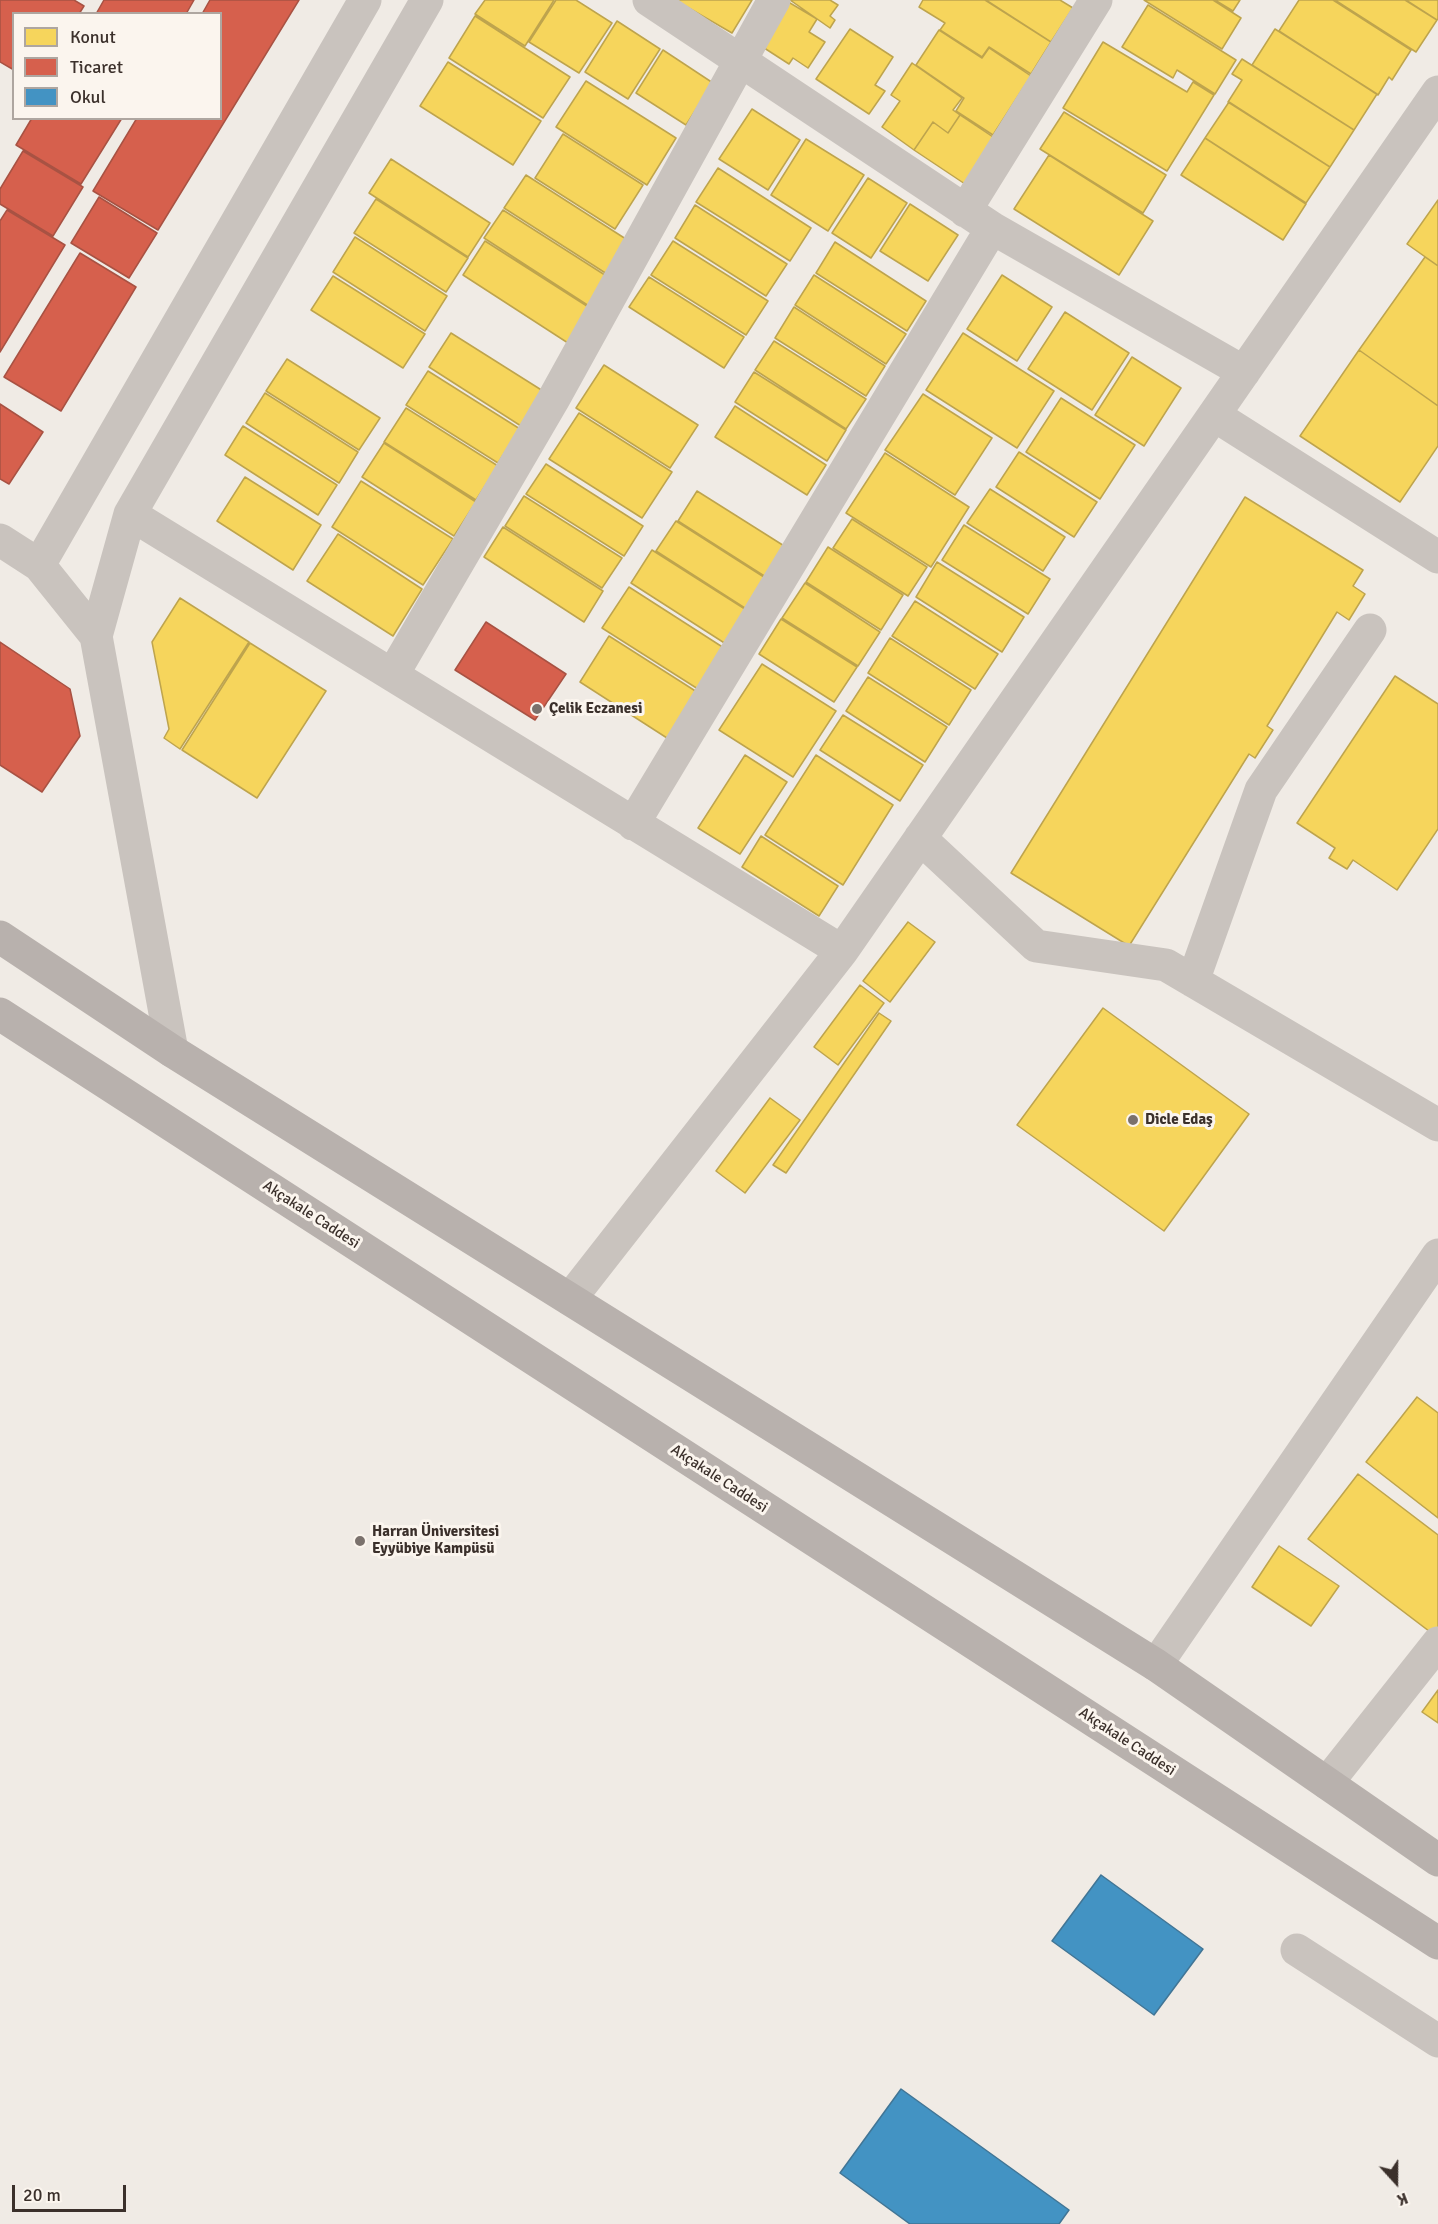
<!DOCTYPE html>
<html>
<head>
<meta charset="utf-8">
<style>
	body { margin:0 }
	#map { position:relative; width:1438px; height:2224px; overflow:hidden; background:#f0ebe5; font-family:Signika,sans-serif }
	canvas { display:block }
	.legend { position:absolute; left:12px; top:12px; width:210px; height:108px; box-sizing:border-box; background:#fbf5ee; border:2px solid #aea6a0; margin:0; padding:8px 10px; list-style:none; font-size:18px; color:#3b302b }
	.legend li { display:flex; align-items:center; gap:12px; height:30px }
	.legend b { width:30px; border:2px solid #aea6a0 }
	.north { position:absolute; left:1366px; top:2152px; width:60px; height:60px; -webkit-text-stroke:4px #fbf5ee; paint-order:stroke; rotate:159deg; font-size:16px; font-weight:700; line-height:24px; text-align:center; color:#3b302b }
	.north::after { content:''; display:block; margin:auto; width:21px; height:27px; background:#3b302b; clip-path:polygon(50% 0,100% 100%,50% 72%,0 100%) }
	.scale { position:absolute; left:12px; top:2185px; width:114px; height:27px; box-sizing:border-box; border:3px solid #3b302b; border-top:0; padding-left:8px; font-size:18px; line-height:21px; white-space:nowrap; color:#3b302b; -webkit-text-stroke:4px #fbf5ee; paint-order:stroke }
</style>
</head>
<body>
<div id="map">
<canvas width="1438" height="2224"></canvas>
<ul class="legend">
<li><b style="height:16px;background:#f6d55c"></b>Konut</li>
<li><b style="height:16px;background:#d6604d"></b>Ticaret</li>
<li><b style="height:16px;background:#4393c3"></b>Okul</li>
</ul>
<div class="north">K</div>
<div class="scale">20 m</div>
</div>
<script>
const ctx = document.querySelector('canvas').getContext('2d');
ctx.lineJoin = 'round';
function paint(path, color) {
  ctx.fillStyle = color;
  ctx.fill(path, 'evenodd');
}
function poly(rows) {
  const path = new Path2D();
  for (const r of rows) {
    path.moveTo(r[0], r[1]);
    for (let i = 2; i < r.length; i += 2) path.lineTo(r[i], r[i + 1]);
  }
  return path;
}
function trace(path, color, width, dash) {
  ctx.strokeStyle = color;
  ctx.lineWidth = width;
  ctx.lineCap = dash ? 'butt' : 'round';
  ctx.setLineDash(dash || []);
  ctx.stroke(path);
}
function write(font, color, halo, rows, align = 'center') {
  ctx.font = font + ' Signika,sans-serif';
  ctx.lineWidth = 6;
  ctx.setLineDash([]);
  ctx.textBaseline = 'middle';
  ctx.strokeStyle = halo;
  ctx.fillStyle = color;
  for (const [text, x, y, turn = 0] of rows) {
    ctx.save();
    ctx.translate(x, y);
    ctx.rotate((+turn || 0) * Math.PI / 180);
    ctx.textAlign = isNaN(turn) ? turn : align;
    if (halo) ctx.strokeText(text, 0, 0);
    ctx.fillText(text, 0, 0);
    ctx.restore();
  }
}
const homes = poly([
	[485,0,554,0,525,46,475,14,485,0],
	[556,0,576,0,612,23,579,73,529,42,556,0],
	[675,0,752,0,732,33,675,0],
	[785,0,817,19,809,32,825,42,808,68,793,58,789,64,758,44,785,0],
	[790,0,830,0,838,5,830,16,835,20,830,28,790,0],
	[923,0,985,0,1051,42,1031,74,989,47,982,57,940,30,945,23,919,7,923,0],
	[986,0,1060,0,1073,8,1051,42,986,0],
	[1144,0,1213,0,1241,18,1222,49,1144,0],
	[1215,0,1240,0,1233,11,1215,0],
	[1299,0,1333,0,1411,50,1392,80,1389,77,1378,95,1279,31,1299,0],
	[1335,0,1405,0,1437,20,1416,52,1335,0],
	[1406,0,1438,0,1438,19,1437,20,1406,0],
	[1148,5,1236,60,1215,94,1177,70,1173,78,1122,47,1148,5],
	[475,16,570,77,543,118,449,58,475,16],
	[617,21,660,49,628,99,585,72,617,21],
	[850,29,893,57,875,85,885,91,869,114,816,79,850,29],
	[1275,29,1377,94,1354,130,1252,65,1275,29],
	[939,30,982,58,989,48,1031,76,993,135,956,111,964,98,916,65,939,30],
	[1103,42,1187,92,1193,82,1214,95,1167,171,1063,108,1103,42],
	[663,50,713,83,686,125,636,93,663,50],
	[1242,59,1354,130,1330,167,1228,102,1242,80,1232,74,1242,59],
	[448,62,541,121,513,165,420,106,448,62],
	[912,63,962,98,953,110,960,115,948,133,933,122,914,150,882,127,900,101,891,95,912,63],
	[586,81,676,138,647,185,556,127,586,81],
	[1229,102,1330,167,1306,203,1205,138,1229,102],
	[752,109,800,140,768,190,719,159,752,109],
	[1064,112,1166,175,1143,213,1040,149,1064,112],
	[960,115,999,141,968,186,914,150,933,122,948,133,960,115],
	[563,134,643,185,615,229,535,178,563,134],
	[1205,138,1306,204,1283,240,1181,175,1205,138],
	[806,139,864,175,828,231,771,195,806,139],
	[1049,155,1153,221,1119,275,1014,209,1049,155],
	[391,159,490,223,468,257,369,193,391,159],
	[718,168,811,228,790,261,696,202,718,168],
	[526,175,629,241,607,274,504,208,526,175],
	[868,178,907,203,871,258,832,233,868,178],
	[376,199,468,258,446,292,354,233,376,199],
	[1438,200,1438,266,1407,244,1438,200],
	[910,204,958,235,928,281,880,251,910,204],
	[695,205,787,264,766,296,675,238,695,205],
	[503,210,608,277,589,306,484,238,503,210],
	[355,237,447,296,425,331,333,272,355,237],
	[485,241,590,308,568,343,463,275,485,241],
	[673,241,768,301,746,335,651,275,673,241],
	[835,242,926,301,907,331,816,273,835,242],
	[1425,257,1438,266,1438,406,1359,350,1425,257],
	[814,275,906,334,886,364,795,305,814,275],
	[1002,275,1052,307,1017,361,967,329,1002,275],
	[333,276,425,334,403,368,311,310,333,276],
	[649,277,744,337,724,368,629,307,649,277],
	[794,307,885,366,866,396,775,338,794,307],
	[1065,312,1129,353,1092,410,1028,369,1065,312],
	[451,333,543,391,521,426,429,367,451,333],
	[963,333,1054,391,1017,448,926,390,963,333],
	[774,341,866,399,846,429,755,370,774,341],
	[1359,350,1438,406,1438,446,1400,502,1300,436,1359,350],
	[1132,357,1181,388,1144,446,1095,415,1132,357],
	[287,359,380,418,359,450,266,391,287,359],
	[604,365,698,425,670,468,576,408,604,365],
	[428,371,520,429,498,463,406,405,428,371],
	[754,372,846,430,827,461,735,402,754,372],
	[265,393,358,452,339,483,246,423,265,393],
	[923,394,992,438,955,495,885,450,923,394],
	[1061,398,1135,445,1100,499,1026,452,1061,398],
	[735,406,826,465,807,495,715,437,735,406],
	[406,408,498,466,476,500,384,442,406,408],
	[579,413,672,472,642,518,549,459,579,413],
	[243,426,337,485,318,515,225,455,243,426],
	[384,443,476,502,454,536,362,477,384,443],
	[1019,452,1097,502,1074,537,996,487,1019,452],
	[885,453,969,507,931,567,846,513,885,453],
	[546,464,643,526,624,556,526,494,546,464],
	[245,477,321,525,293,570,217,521,245,477],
	[361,481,453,539,423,585,332,527,361,481],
	[990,489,1065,537,1043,571,967,523,990,489],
	[697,491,789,549,769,579,678,521,697,491],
	[524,496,622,558,602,588,505,526,524,496],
	[1245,497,1363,570,1353,586,1365,594,1349,620,1337,612,1267,726,1273,730,1255,758,1249,754,1129,946,1011,873,1245,497],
	[852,519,927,567,908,596,833,548,852,519],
	[676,521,767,579,748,610,656,551,676,521],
	[964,525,1050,579,1028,614,942,560,964,525],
	[503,527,603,591,584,622,484,557,503,527],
	[338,534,422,589,393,636,307,581,338,534],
	[828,547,903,595,881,630,806,582,828,547],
	[652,550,748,611,726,644,631,583,652,550],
	[937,562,1024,617,1002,652,916,597,937,562],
	[805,583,880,632,858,666,782,618,805,583],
	[629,587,724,648,698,689,602,628,629,587],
	[180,598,249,642,180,749,164,738,169,729,152,642,180,598],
	[915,601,998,654,975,689,892,636,915,601],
	[781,619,857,667,834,702,759,654,781,619],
	[609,636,697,692,667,738,580,682,609,636],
	[890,638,971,690,949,725,868,673,890,638],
	[250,643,326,691,257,798,182,750,250,643],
	[762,664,836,711,793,777,719,730,762,664],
	[1395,676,1438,704,1438,829,1397,890,1353,860,1347,869,1329,858,1335,848,1297,823,1395,676],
	[868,677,947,727,925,762,846,711,868,677],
	[843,715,923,765,900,801,820,750,843,715],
	[745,755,787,782,740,854,698,828,745,755],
	[816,755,893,805,843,885,765,835,816,755],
	[761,836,838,886,819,916,742,867,761,836],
	[908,922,935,942,890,1002,863,981,908,922],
	[860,985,884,1003,838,1065,814,1047,860,985],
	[1103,1008,1249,1114,1164,1231,1017,1125,1103,1008],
	[879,1013,891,1021,786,1173,773,1165,879,1013],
	[770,1098,800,1120,745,1193,716,1171,770,1098],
	[1417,1397,1438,1413,1438,1518,1366,1462,1417,1397],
	[1358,1474,1438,1535,1438,1638,1308,1539,1358,1474],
	[1279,1546,1339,1586,1311,1626,1252,1587,1279,1546],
	[1438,1690,1438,1723,1422,1712,1438,1690]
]);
paint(homes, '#f6d55c');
trace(homes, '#bea44d', 1.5);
const shops = poly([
	[0,0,74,0,84,6,79,14,14,14,14,70,0,62,0,0],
	[104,0,194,0,186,14,96,14,104,0],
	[210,0,299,0,158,230,93,191,137,118,220,118,220,14,202,14,210,0],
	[32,118,122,118,81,184,16,145,32,118],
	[23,151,83,187,53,236,0,204,0,189,23,151],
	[99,197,157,233,129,278,71,243,99,197],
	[7,210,65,245,0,352,0,221,7,210],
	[80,253,136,287,61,411,4,377,80,253],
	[0,404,43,432,9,484,0,479,0,404],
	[486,622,566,674,535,720,455,670,486,622],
	[0,642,70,689,80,736,42,792,0,765,0,642]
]);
paint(shops, '#d6604d');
trace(shops, '#a85243', 1.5);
const schools = poly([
	[1101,1875,1203,1949,1154,2015,1052,1941,1101,1875],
	[901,2089,1069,2210,1059,2224,910,2224,840,2173,901,2089]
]);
paint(schools, '#4393c3');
trace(schools, '#417595', 1.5);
trace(poly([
	[649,0,992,228,1244,372],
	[965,211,1096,0],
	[1214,415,1438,557],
	[130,514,842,951,1438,92],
	[0,540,39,565,96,636],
	[39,565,365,0],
	[393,674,553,400,774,0],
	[633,824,992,228],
	[920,838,1036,946,1166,965,1438,1125],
	[1193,981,1261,790,1370,630],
	[172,1051,96,636,130,514,427,0],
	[570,1299,842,951],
	[1156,1665,1438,1255],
	[1327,1783,1438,1643],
	[1297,1950,1438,2041]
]), '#c9c3be', 33);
trace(poly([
	[0,937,172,1051,1156,1665,1438,1860],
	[0,1014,1438,1943]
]), '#b8b1ad', 33);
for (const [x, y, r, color] of [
	[537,709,6,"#7a716c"],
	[1133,1120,6,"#7a716c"],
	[360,1541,6,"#7a716c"]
]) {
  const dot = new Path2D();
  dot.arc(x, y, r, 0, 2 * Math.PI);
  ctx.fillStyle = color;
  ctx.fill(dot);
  trace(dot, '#fbf5ee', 2);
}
write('bold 15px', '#3b302b', '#fbf5ee', [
	["Çelik Eczanesi",549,709],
	["Dicle Edaş",1145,1120],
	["Harran Üniversitesi",372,1532],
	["Eyyübiye Kampüsü",372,1549]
], 'left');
write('15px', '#3b302b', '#fbf5ee', [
	["Akçakale Caddesi",311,1215,33],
	["Akçakale Caddesi",719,1479,33],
	["Akçakale Caddesi",1127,1742,33]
]);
</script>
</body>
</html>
